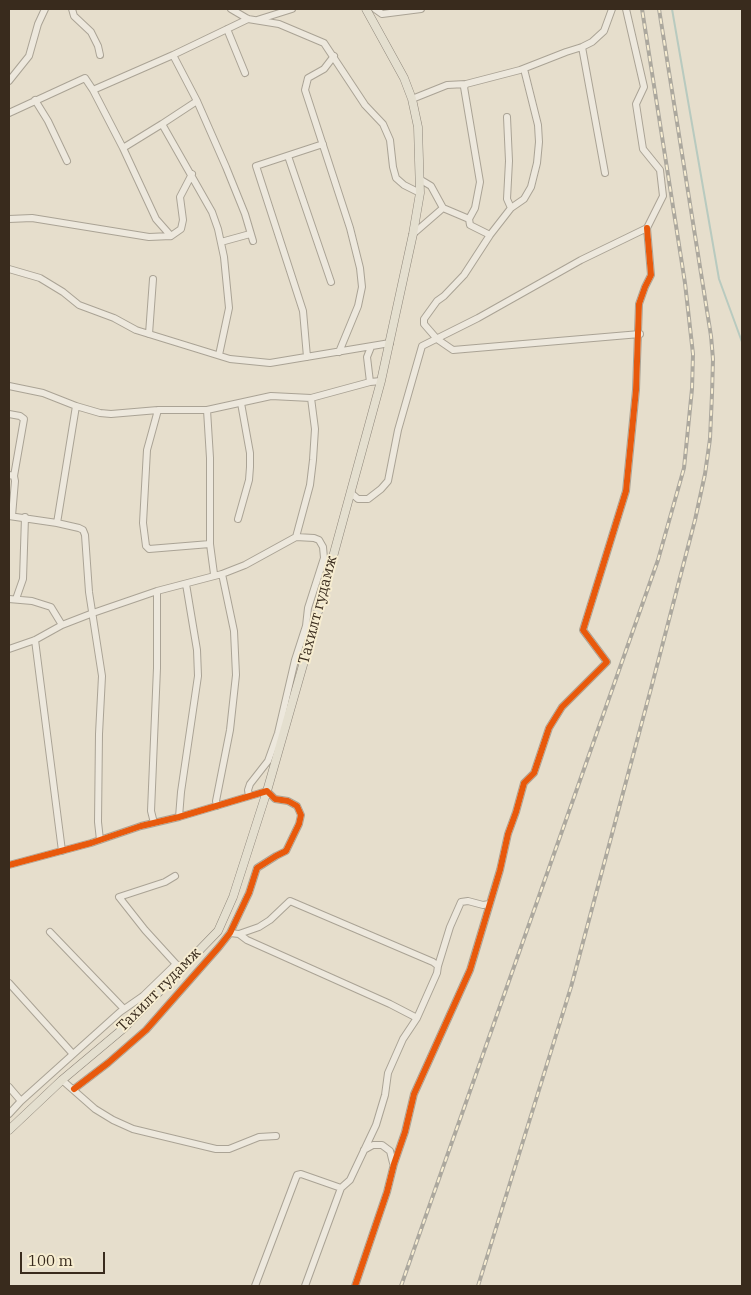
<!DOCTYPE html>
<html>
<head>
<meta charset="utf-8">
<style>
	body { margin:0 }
	#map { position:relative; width:751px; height:1295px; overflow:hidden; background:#e6decc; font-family:"IBM Plex Serif",serif }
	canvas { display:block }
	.frame { position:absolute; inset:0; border:10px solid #392b1d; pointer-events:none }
	.scale { position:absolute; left:20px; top:1252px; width:85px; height:22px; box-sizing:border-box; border:2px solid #392b1d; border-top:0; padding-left:6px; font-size:15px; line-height:18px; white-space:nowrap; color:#392b1d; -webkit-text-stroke:4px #f7edd1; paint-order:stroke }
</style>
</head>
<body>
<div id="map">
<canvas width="751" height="1295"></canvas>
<div class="frame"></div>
<div class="scale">100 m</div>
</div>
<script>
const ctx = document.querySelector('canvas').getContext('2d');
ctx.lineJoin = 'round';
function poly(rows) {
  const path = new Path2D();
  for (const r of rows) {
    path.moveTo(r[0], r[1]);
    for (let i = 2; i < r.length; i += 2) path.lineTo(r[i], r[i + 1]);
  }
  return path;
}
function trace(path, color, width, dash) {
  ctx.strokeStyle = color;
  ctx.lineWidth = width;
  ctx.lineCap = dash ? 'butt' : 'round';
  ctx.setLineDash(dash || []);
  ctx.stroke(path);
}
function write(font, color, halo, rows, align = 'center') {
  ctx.font = font + ' "IBM Plex Serif",serif';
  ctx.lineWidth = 4;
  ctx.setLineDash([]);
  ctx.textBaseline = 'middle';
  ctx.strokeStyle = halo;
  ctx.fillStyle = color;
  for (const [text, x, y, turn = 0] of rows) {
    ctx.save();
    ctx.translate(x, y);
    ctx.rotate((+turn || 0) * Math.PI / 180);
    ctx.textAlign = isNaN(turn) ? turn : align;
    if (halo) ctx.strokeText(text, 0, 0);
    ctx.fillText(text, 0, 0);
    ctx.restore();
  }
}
trace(poly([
	[672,9,719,279,742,342]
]), '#b8cabf', 2);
const minor = poly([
	[72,9,74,16,91,32,98,46,100,55],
	[231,9,248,19,279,24,324,43,365,105,383,124,390,140,393,167,396,178,404,185,420,193],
	[375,9,382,14,421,9],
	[257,20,292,9],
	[227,29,245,73],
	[582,47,605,173],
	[173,55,197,101,226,167,245,214,253,241],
	[334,56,324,69,308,78,305,90,350,228,360,268,362,287,358,306,339,352],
	[524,69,538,125,539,142,537,163,531,187,524,199,511,208,490,235,464,275,444,296,437,301,424,319,424,324,437,339,453,350,640,334],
	[9,81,29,56,38,24,45,9],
	[93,90,123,148,162,124],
	[412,99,447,85,466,84],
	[35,100,48,121,67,161],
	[197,101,162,124,212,212,218,229,224,257,229,308,219,355],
	[9,113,85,78,93,90,173,55,248,19],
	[507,117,509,161,507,199,511,208],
	[123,148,156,219,171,236],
	[288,156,331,282],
	[421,180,431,186,443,208,469,219,470,225,490,235],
	[9,219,32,218,149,237,171,236,181,229,183,220,180,197,192,174],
	[469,219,475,208,480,182,464,87,466,84,520,70,566,52,582,47,592,42,604,31,612,9],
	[413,234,443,208],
	[221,242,250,234],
	[9,269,40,278,63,292,79,305,114,318,136,330,230,359,270,363,390,343],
	[149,334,153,279],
	[307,357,303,311,256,166,323,144],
	[370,382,367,357,371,347],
	[9,386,43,393,76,406,100,413,111,414,158,410,207,410,271,396,311,398,370,382,381,381],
	[158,410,147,450,143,523,146,546,149,549,210,544],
	[207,410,210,458,210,544,214,574],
	[9,414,20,416,24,419,14,476],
	[9,475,14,476,15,481,12,516],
	[351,493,358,499,368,499,381,489,388,481,398,430,422,346,478,318,581,260,647,228,663,196,660,170,643,149,636,104,644,87,626,9],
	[9,516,57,523,79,528,83,530,85,535,89,592,102,676,99,734,98,822,100,840],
	[238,519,249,480,250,467,250,453,241,403],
	[57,523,76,406],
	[296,537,310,485,313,460,315,429,311,398],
	[9,599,32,601,51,607,62,625],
	[16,599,23,579,25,517],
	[35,640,62,851],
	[9,649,35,640,62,625,93,613,157,591,222,574,245,565,296,537,314,538,319,540,323,547,324,558,308,608,306,626,295,660,278,733,268,761,250,784,248,790,249,796],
	[217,806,216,801,230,730,236,675,234,631,222,574],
	[179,817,181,792,198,676,197,650,186,584],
	[154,823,151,811,157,668,157,591],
	[9,865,91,843,141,826,179,817,267,791,275,799,288,801,297,806,301,815,299,824,286,851,276,856,257,868,249,893,230,933,219,947,146,1030,108,1063,74,1089],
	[175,876,165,882,119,897,145,930,176,964],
	[50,932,124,1009],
	[230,933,239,934,247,940,390,1004,417,1018,403,1039,388,1073,385,1095,376,1125,350,1180,341,1188,305,1286],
	[239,934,259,927,270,920,290,901,433,962,438,966,437,973,417,1018],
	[438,966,450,927,461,902,468,901,483,905,489,904],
	[9,983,72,1053],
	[62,1080,95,1109,113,1120,133,1129,216,1149,229,1149,259,1137,276,1136],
	[9,1087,21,1101,9,1114],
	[21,1101,120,1012,143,996,176,964,182,967],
	[364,1150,373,1145,382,1145,390,1151,393,1163],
	[255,1286,297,1175,301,1174,341,1188],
	[355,1286,387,1192,394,1164,405,1132,414,1094,470,970,500,870,508,834,516,812,524,783,534,773,549,728,562,707,607,662,583,630,626,491,636,390,639,304,645,287,651,275,647,228]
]);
const major = poly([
	[9,1130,62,1080,124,1028,218,931,233,897,267,791,313,630,381,381,413,234,420,193,418,127,412,99,404,78,366,9]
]);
trace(minor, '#aaa395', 8);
trace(major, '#90887c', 9);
trace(minor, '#ede8dd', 6);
trace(major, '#e4dfcf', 8);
const rail = poly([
	[401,1286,658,560,684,468,692,389,693,354,685,283,642,9],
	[478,1286,571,987,653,681,695,520,705,474,710,439,712,394,713,359,711,336,659,9]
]);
trace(rail, '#aca89e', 4);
trace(rail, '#f7edd1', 2, [5.5]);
trace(poly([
	[9,865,91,843,141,826,179,817,267,791,275,799,288,801,297,806,301,815,299,824,286,851,276,856,257,868,249,893,230,933,219,947,146,1030,108,1063,74,1089],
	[355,1286,387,1192,394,1164,405,1132,414,1094,470,970,500,870,508,834,516,812,524,783,534,773,549,728,562,707,607,662,583,630,626,491,636,390,639,304,645,287,651,275,647,228]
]), '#e8590c', 6);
write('15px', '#392b1d', '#f7edd1', [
	["Тахилт гудамж",318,610,-75],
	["Тахилт гудамж",159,990,-45]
]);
</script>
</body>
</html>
